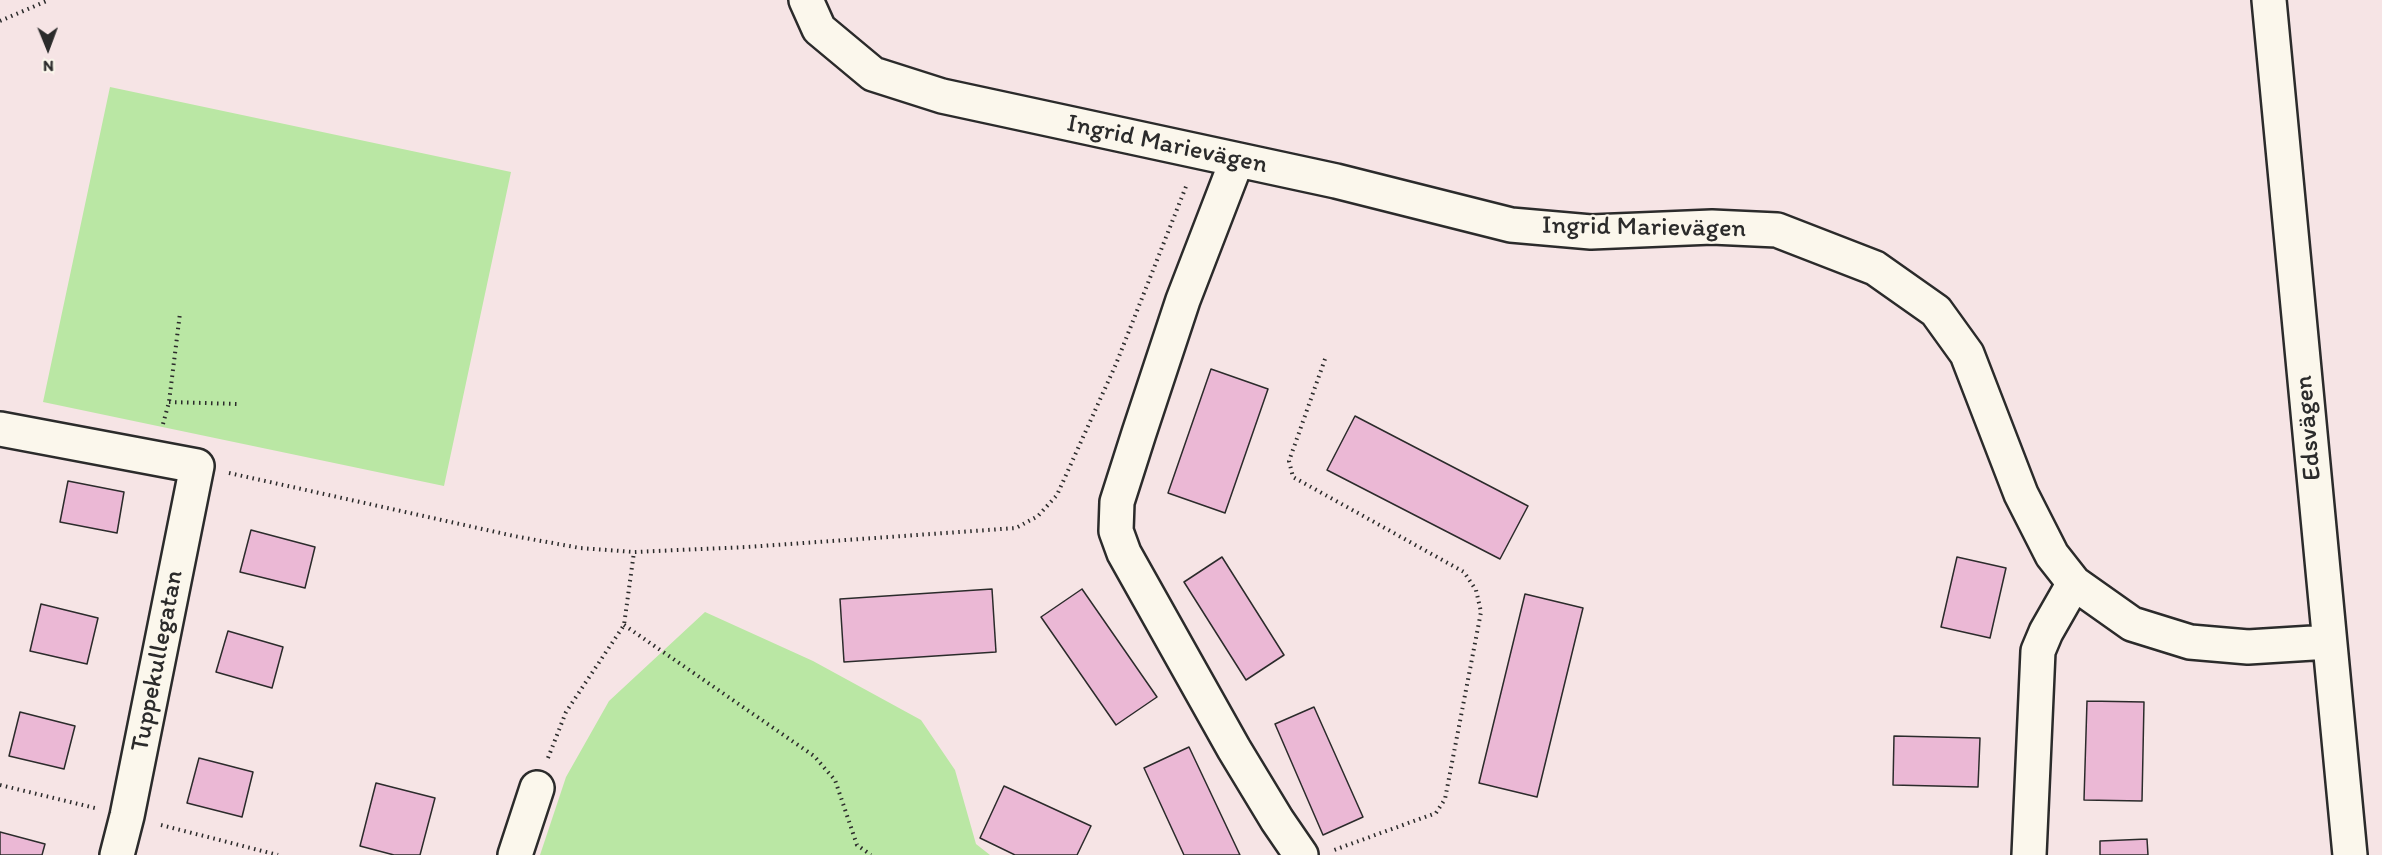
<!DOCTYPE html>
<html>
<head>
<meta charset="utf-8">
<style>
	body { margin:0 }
	#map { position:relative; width:2382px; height:855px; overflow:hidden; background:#f6e4e5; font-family:Itim,sans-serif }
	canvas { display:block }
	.north { position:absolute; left:18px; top:18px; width:60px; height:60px; -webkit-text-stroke:4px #fbf7ec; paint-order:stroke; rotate:179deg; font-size:16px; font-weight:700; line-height:24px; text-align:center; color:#2b2b2b }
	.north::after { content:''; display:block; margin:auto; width:21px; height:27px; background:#2b2b2b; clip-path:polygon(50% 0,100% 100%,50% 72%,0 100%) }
</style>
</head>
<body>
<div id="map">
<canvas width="2382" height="855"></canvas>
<div class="north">N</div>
</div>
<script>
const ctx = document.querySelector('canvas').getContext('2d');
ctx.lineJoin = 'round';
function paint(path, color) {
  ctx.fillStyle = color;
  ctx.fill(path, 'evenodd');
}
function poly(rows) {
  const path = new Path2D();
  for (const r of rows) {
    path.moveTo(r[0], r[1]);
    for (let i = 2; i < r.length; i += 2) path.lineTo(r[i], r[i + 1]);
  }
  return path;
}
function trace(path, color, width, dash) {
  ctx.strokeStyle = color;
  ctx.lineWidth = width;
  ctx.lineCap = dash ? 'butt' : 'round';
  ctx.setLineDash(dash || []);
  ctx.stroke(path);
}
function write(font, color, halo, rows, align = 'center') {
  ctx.font = font + ' Itim,sans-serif';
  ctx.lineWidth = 4.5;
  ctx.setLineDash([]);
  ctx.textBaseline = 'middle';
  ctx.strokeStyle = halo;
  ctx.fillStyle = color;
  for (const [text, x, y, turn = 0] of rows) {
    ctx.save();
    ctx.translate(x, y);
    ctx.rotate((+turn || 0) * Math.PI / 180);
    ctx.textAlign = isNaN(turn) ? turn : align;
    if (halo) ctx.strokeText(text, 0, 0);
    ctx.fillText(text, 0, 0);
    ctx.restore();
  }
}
paint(poly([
	[110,87,511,172,444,486,43,402],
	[705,612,813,661,921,720,955,770,976,844,990,855,540,855,566,777,609,701]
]), '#bae7a4');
const building = poly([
	[1211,369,1268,389,1225,513,1168,493,1211,369],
	[1355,416,1528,506,1500,559,1327,470,1355,416],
	[68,481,124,492,117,533,60,522,68,481],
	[251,530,315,547,305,588,240,572,251,530],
	[1222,557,1284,655,1246,680,1184,582,1222,557],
	[1957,557,2006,568,1990,638,1941,627,1957,557],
	[992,589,996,652,844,662,840,599,992,589],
	[1082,589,1157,697,1116,725,1041,617,1082,589],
	[1525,594,1583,608,1537,797,1479,783,1525,594],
	[41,604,98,618,87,664,30,651,41,604],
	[228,631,283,647,272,688,216,672,228,631],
	[2087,701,2144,702,2142,801,2084,800,2087,701],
	[1314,707,1363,817,1323,835,1275,724,1314,707],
	[20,712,75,726,64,769,9,756,20,712],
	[1894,736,1980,738,1978,787,1893,785,1894,736],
	[1189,747,1240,855,1184,855,1144,768,1189,747],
	[199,758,253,772,242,817,187,803,199,758],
	[376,783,435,798,420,855,394,855,360,846,376,783],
	[1004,786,1091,826,1077,855,1015,855,980,838,1004,786],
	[0,832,45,844,42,855,0,855,0,832],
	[2147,839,2148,855,2100,855,2100,841,2147,839]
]);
paint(building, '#ebb8d5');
trace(building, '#2b2b2b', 1.5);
const minor = poly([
	[806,0,819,29,873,74,942,96,1336,181,1511,225,1591,232,1712,227,1777,230,1875,268,1936,311,1967,354,2021,494,2052,555,2074,583,2132,624,2190,642,2248,647,2329,642],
	[2269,0,2350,855],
	[1237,160,1183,300,1139,433,1117,502,1116,531,1124,553,1234,749,1277,820,1301,855],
	[0,429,197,466,127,816,117,855],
	[515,855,537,788],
	[2029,855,2038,651,2046,632,2074,583]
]);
trace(minor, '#2b2b2b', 38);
trace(poly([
	[0,21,49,0],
	[1325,359,1289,461,1293,477,1464,572,1476,590,1481,612,1445,799,1436,813,1334,850],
	[169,402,238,404],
	[163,424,169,402,180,313],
	[229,473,514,536,580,548,634,552,747,547,1016,528,1038,516,1057,495,1116,364,1187,184],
	[624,625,814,756,835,780,857,845,871,855],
	[548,758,566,712,624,625,634,552],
	[0,785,95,808],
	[161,825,278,855]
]), '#2b2b2b', 4, [1.5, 4.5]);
trace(minor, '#fbf7ec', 33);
write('26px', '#2b2b2b', '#fbf7ec', [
	["Ingrid Marievägen",1167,145,12],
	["Ingrid Marievägen",1644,228,1],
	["Edsvägen",2309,428,-95],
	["Tuppekullegatan",158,661,-79]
]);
</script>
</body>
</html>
